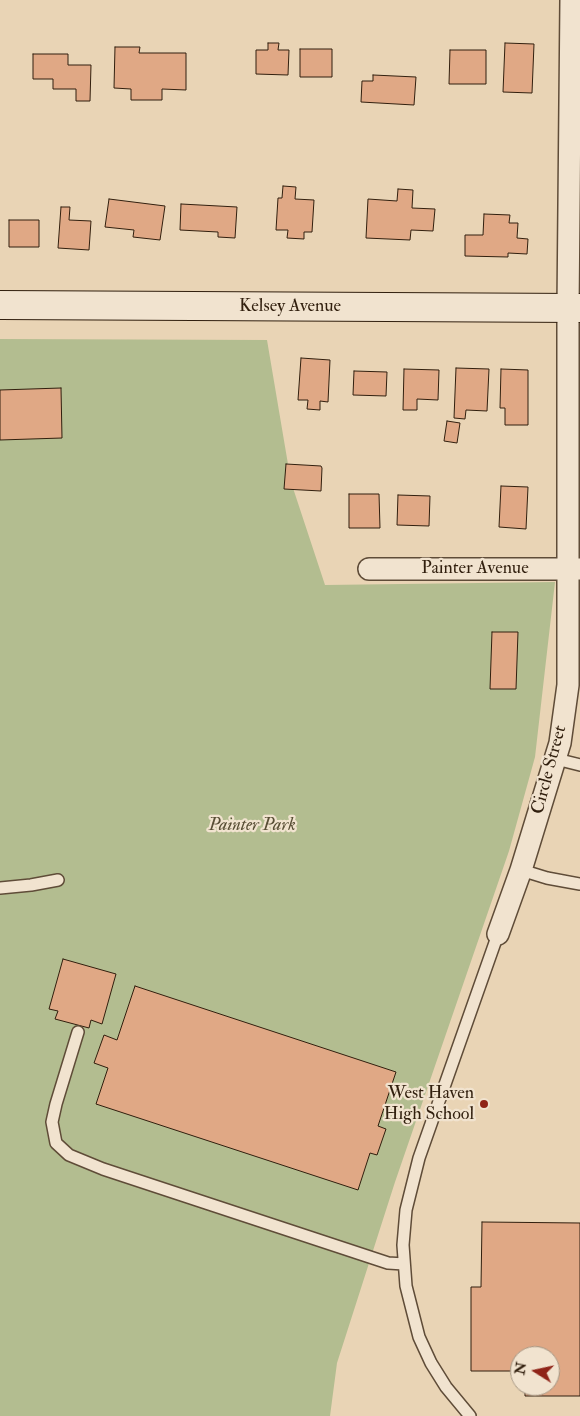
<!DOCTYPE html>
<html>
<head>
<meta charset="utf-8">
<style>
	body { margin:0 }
	#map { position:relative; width:580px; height:1416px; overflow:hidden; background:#e9d4b5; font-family:"IM FELL Double Pica",serif }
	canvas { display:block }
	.north { position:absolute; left:510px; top:1346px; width:50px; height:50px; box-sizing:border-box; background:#f1e3cf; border:1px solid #a49582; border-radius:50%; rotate:280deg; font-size:14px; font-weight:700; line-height:20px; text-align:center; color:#311f0e }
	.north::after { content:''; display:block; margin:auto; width:18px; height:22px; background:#8f2418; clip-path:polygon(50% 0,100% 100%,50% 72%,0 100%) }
</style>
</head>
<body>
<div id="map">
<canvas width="580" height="1416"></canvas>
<div class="north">N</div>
</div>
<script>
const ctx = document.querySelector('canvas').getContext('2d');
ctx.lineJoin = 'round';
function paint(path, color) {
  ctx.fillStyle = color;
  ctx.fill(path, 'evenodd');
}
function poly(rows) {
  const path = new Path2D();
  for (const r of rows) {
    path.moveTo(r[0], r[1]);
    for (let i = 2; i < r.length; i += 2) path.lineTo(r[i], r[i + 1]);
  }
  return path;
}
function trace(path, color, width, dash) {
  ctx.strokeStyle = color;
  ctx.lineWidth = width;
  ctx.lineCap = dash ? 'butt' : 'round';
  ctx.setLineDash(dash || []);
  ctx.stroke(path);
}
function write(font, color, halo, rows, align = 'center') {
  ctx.font = font + ' "IM FELL Double Pica",serif';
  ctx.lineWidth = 4.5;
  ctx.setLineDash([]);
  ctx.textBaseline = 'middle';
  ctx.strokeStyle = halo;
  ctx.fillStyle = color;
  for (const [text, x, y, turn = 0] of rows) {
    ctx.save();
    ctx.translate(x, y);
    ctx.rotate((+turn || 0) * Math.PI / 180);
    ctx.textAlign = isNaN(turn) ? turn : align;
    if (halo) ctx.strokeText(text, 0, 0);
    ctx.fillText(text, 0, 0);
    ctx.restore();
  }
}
paint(poly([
	[0,339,267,340,291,482,325,585,555,582,535,757,509,851,395,1182,337,1363,330,1416,0,1416]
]), '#b3bd90');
const building = poly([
	[268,43,279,43,278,50,289,50,288,75,256,74,256,50,268,50,268,43],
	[505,43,534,44,532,93,503,92,505,43],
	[115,47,140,47,139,53,186,53,186,90,162,89,162,100,131,100,131,89,114,88,115,47],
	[300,49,332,49,332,77,300,77,300,49],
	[450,50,486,50,486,84,449,84,450,50],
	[33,54,68,54,68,65,91,65,90,101,76,101,76,89,53,89,53,79,33,79,33,54],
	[373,75,416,77,414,105,361,102,362,81,373,81,373,75],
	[283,186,296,187,295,199,314,200,312,232,304,232,304,239,287,238,288,230,276,230,278,198,282,198,283,186],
	[398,189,413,190,412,208,435,209,433,231,411,230,410,240,366,238,368,199,397,201,398,189],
	[109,199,165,206,160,240,133,237,134,230,105,227,109,199],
	[181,204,237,207,235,238,218,237,218,232,180,230,181,204],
	[61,207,70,207,69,220,91,221,89,250,58,248,61,207],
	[484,214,510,215,509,223,518,223,517,238,528,239,527,254,508,253,508,257,465,256,465,235,483,235,484,214],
	[9,220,39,220,39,247,9,247,9,220],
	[301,358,330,360,328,402,320,401,320,410,307,409,308,400,298,400,301,358],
	[456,368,489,369,487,411,466,410,465,419,454,418,456,368],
	[404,369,439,370,438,400,417,399,417,410,403,410,404,369],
	[501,369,528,370,528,425,505,425,505,408,500,408,501,369],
	[354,371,387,372,386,396,353,395,354,371],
	[61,388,62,438,0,440,0,390,61,388],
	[447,421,460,423,457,443,444,441,447,421],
	[286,464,321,466,322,468,321,491,284,489,286,464],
	[501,486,528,487,526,529,499,527,501,486],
	[349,494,379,494,380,528,349,528,349,494],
	[398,495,430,496,429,526,397,525,398,495],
	[492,632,518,632,516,689,490,689,492,632],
	[63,959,116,974,102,1024,91,1020,89,1028,55,1019,58,1011,49,1009,63,959],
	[135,986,396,1072,378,1126,386,1129,377,1155,370,1153,358,1190,96,1104,108,1068,94,1063,104,1035,117,1040,135,986],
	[482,1222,580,1223,580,1396,525,1396,525,1386,550,1386,550,1356,520,1356,520,1371,471,1371,471,1287,481,1287,482,1222]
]);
paint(building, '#e0a885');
trace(building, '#311f0e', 1);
const lane = poly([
	[556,759,580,765],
	[521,870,547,878,580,884],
	[0,888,31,885,58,880],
	[78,1032,56,1104,52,1122,56,1143,69,1155,103,1169,388,1263,404,1264],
	[470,1416,446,1387,431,1363,419,1337,406,1286,403,1245,406,1210,419,1158,498,934]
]);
const street = poly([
	[369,569,580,569],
	[498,934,521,870,560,743,568,685,568,309,571,0]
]);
const secondary = poly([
	[0,305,580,308]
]);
trace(lane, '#5f4c38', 14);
trace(street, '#5f4c38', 24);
trace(secondary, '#311f0e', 30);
trace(lane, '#f1e3cf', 11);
trace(street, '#f1e3cf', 21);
trace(secondary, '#f1e3cf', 28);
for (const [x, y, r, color] of [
	[484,1104,5,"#8f2418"]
]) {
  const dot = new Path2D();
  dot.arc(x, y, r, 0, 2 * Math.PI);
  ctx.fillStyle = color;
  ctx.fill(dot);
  trace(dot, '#f1e3cf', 2);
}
write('18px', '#311f0e', '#f1e3cf', [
	["Kelsey Avenue",290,307],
	["Painter Avenue",475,569],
	["Circle Street",550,770,-75]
]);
write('italic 18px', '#584e35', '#f1e3cf', [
	["Painter Park",252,826]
]);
write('18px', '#311f0e', '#f1e3cf', [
	["West Haven",474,1094],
	["High School",474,1115]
], 'right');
</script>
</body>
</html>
